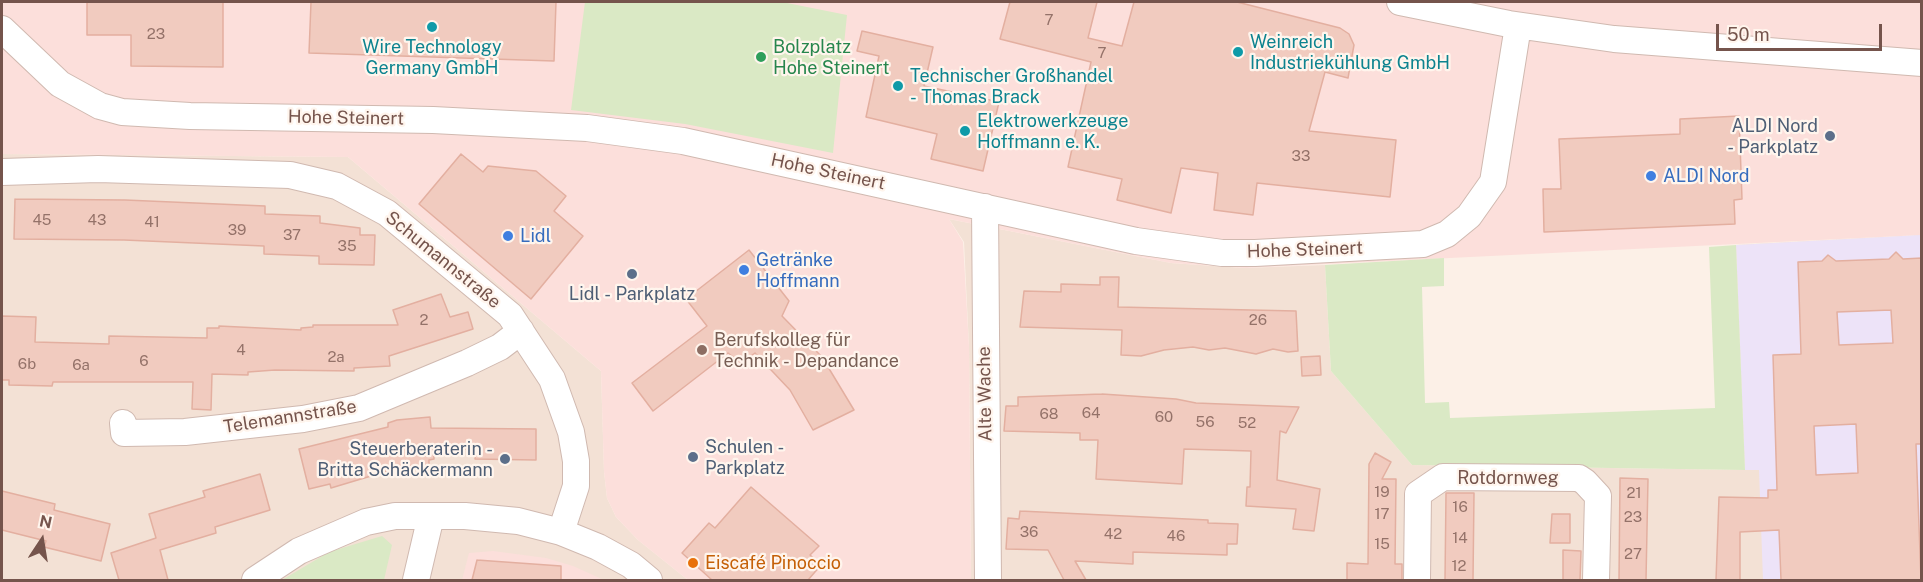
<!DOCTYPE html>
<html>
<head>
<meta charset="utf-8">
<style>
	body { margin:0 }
	#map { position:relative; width:1923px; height:582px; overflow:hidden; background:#fcf0e7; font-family:"Public Sans",sans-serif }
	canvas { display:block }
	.frame { position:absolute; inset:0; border:3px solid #75544c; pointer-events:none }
	.north { position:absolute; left:12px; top:510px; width:60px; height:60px; -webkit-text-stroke:4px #fff5ed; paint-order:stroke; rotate:12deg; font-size:16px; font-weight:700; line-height:24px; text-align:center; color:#75544c }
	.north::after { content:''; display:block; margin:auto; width:21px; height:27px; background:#75544c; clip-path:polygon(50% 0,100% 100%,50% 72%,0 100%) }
	.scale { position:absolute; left:1716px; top:24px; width:166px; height:27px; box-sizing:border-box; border:3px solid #75544c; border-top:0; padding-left:8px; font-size:18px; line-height:21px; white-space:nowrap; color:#75544c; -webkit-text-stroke:4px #fff5ed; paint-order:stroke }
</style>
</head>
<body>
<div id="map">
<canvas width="1923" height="582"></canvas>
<div class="frame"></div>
<div class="north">N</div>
<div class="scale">50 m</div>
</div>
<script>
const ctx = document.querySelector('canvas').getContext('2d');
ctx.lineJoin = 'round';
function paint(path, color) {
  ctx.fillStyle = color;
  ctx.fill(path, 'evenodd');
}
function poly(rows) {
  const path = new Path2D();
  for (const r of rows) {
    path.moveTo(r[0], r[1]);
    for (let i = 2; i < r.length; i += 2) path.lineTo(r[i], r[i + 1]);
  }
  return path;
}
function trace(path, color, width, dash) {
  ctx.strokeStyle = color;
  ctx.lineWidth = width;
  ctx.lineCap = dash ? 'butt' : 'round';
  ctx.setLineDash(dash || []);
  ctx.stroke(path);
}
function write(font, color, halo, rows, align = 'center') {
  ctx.font = font + ' "Public Sans",sans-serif';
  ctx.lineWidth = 4.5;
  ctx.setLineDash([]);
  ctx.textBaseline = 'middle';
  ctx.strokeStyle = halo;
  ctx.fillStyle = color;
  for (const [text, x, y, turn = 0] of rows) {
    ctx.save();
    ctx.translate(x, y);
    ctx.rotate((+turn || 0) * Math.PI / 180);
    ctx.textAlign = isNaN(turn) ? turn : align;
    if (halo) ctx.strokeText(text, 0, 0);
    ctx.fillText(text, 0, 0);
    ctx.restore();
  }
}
paint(poly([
	[2,154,348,157,601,371,604,471,607,498,616,517,638,540,688,580,2,580],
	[949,219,1171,263,1245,268,1325,265,1331,371,1412,465,1745,470,1736,245,1921,235,1921,580,971,580,969,347,964,242]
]), '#f3e1d5');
paint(poly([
	[2,2,1921,2,1921,235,1245,268,1171,263,949,219,963,242,969,347,971,580,688,580,638,540,616,517,607,498,604,471,601,371,348,157,2,154],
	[493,551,546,558,573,566,604,580,462,580,469,553]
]), '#fcdfdb');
paint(poly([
	[1921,235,1921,580,1763,580,1759,470,1745,470,1736,245]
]), '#ede3f8');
paint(poly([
	[585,2,782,2,847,15,833,153,685,124,571,110],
	[1736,245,1745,470,1412,465,1331,371,1325,265,1444,258,1444,286,1422,287,1425,403,1449,402,1450,418,1715,408,1709,247],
	[382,536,392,545,384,580,282,580,329,552]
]), '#dae9c5');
const building = poly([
	[87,2,223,2,223,67,131,66,131,35,87,35,87,2],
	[311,2,556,2,554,61,309,53,311,2],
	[1010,2,1097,2,1088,38,1122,46,1134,2,1237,2,1340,28,1349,34,1354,45,1348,78,1325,72,1309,131,1396,140,1390,197,1257,183,1253,215,1214,210,1218,173,1181,168,1171,213,1117,200,1122,179,1068,167,1091,62,1000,39,1010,2],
	[862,31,933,47,924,86,999,102,983,171,931,159,937,134,866,117,879,56,857,51,862,31],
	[1739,116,1742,199,1734,200,1735,224,1544,232,1543,189,1561,189,1559,139,1680,134,1680,119,1739,116],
	[461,154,483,172,488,166,536,171,566,196,554,211,583,236,531,299,419,204,461,154],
	[15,199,125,200,265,206,265,214,320,216,320,223,360,228,360,235,375,235,374,265,319,264,319,256,264,254,264,246,124,240,14,239,15,199],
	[749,250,789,301,782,316,822,357,854,410,813,430,790,390,755,353,741,363,728,353,653,411,632,383,707,326,686,299,749,250],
	[1896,252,1903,259,1922,258,1922,444,1916,444,1921,580,1781,580,1779,530,1740,532,1740,580,1716,580,1719,497,1768,498,1768,490,1777,490,1773,355,1801,354,1798,262,1822,261,1828,255,1836,261,1889,259,1896,252],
	[1891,310,1893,343,1839,345,1837,312,1891,310],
	[1856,424,1858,473,1816,475,1814,426,1856,424],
	[1100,277,1119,277,1118,307,1296,311,1298,351,1288,352,1273,349,1256,354,1225,348,1209,350,1193,347,1164,350,1141,356,1121,355,1122,330,1020,327,1024,291,1061,292,1061,284,1100,285,1100,277],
	[441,294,450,317,468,312,473,329,389,356,390,366,354,368,354,371,275,370,248,372,248,375,212,374,211,410,192,409,193,382,53,382,52,386,9,385,9,380,2,380,2,316,36,317,35,342,109,344,109,336,207,338,207,328,219,328,219,326,301,330,301,328,313,327,313,325,398,325,393,310,441,294],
	[1320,356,1321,375,1302,376,1301,357,1320,356],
	[1102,394,1176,399,1196,403,1299,407,1286,433,1280,431,1277,480,1320,489,1314,531,1293,529,1296,509,1246,506,1247,487,1250,487,1251,451,1184,449,1182,484,1096,479,1098,440,1080,440,1080,433,1004,431,1006,406,1018,406,1018,397,1102,394],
	[430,417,431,428,536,429,536,460,475,459,476,449,433,448,434,459,429,460,429,465,401,467,331,488,330,484,309,489,299,449,388,427,388,423,397,420,430,417],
	[1375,453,1391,462,1382,479,1396,479,1395,564,1402,564,1402,580,1347,580,1347,563,1368,564,1369,464,1375,453],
	[260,474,270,510,215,527,216,533,160,550,168,580,119,580,111,553,156,538,149,514,205,497,203,491,260,474],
	[1620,478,1648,479,1646,580,1619,580,1620,478],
	[751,487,819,546,810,555,821,565,808,580,712,580,682,553,709,523,715,528,751,487],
	[2,491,55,504,54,510,110,524,101,561,44,547,46,541,2,530,2,491],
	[1446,493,1474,493,1473,580,1445,580,1446,493],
	[1020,511,1208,520,1208,523,1238,524,1237,544,1227,544,1227,555,1133,552,1133,564,1075,561,1086,580,1064,580,1048,550,1006,549,1008,518,1019,519,1020,511],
	[1552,514,1570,514,1570,543,1550,543,1552,514],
	[1563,550,1581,551,1580,580,1563,580,1563,550],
	[477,560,561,566,561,580,472,580,477,560]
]);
paint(building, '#f1cbbf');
trace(building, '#e3afa0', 1.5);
const minor = poly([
	[1400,2,1509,24,1614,39,1922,63],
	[2,29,60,84,100,106,122,112,190,116,433,120,587,128,683,141,1136,241,1222,253,1255,253,1423,244,1447,234,1469,216,1493,182,1518,26],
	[2,172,98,169,290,175,337,186,387,213,510,315,552,379,571,432,576,461,576,486,561,532],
	[985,207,988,580],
	[123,423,124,433,185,432,303,419,359,408,467,363,500,347,521,331],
	[255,580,299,551,366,522,395,516,465,516,518,521,561,532,598,547,631,565,649,580],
	[416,580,431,516],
	[1417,580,1418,494,1443,477,1579,478,1585,482,1598,496,1596,580]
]);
trace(minor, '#d0b9b0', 28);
trace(minor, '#fff', 26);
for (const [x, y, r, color] of [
	[432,27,6,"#0f9aa8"],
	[1238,52,6,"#0f9aa8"],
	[761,57,6,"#2e9e5b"],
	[898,86,6,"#0f9aa8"],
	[965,131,6,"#0f9aa8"],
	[1830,136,6,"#5c6f8a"],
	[1651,176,6,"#3f7fe0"],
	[508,236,6,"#3f7fe0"],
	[744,270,6,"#3f7fe0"],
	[632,274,6,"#5c6f8a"],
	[702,350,6,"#8d6e63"],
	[693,457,6,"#5c6f8a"],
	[505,459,6,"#5c6f8a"],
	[693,563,6,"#e8710a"]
]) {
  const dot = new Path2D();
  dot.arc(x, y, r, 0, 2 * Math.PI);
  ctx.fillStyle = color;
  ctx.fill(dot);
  trace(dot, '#fff5ed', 2);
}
write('15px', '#947269', null, [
	["7",1049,20],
	["23",156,34],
	["7",1102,53],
	["33",1301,156],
	["45",42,220],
	["43",97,220],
	["41",152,222],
	["39",237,230],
	["37",292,235],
	["35",347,246],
	["2",424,320],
	["26",1258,320],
	["4",241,350],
	["2a",336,357],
	["6",144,361],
	["6b",27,364],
	["6a",81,365],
	["64",1091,413],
	["68",1049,414],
	["60",1164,417],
	["56",1205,422],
	["52",1247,423],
	["19",1382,492],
	["21",1634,493],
	["16",1460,507],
	["17",1382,514],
	["23",1633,517],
	["36",1029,532],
	["42",1113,534],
	["46",1176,536],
	["14",1460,538],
	["15",1382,544],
	["27",1633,554],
	["12",1459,566]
]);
write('18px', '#0d838f', '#fff5ed', [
	["Weinreich",1250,42],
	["Industriekühlung GmbH",1250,63],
	["Wire Technology",432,47,"center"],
	["Germany GmbH",432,68,"center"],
	["Technischer Großhandel",910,76],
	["- Thomas Brack",910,97],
	["Elektrowerkzeuge",977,121],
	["Hoffmann e. K.",977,142]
], 'left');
write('18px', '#27864d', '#fff5ed', [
	["Bolzplatz",773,47],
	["Hohe Steinert",773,68]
], 'left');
write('18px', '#75544c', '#fff5ed', [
	["Hohe Steinert",346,118,1],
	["Hohe Steinert",828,172,12],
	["Hohe Steinert",1305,250,-2],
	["Schumannstraße",443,260,39],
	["Alte Wache",985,394,-91],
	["Telemannstraße",290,417,-9],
	["Rotdornweg",1508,478]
]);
write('18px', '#4e5e75', '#fff5ed', [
	["ALDI Nord",1818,126],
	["- Parkplatz",1818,147],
	["Lidl - Parkplatz",632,294,"center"],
	["Schulen -",705,447,"left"],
	["Parkplatz",705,468,"left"],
	["Steuerberaterin -",493,449],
	["Britta Schäckermann",493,470]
], 'right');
write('18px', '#366cbe', '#fff5ed', [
	["ALDI Nord",1663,176],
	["Lidl",520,236],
	["Getränke",756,260],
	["Hoffmann",756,281]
], 'left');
write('18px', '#785e54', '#fff5ed', [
	["Berufskolleg für",714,340],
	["Technik - Depandance",714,361]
], 'left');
write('18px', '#c56008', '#fff5ed', [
	["Eiscafé Pinoccio",705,563]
], 'left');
</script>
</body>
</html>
